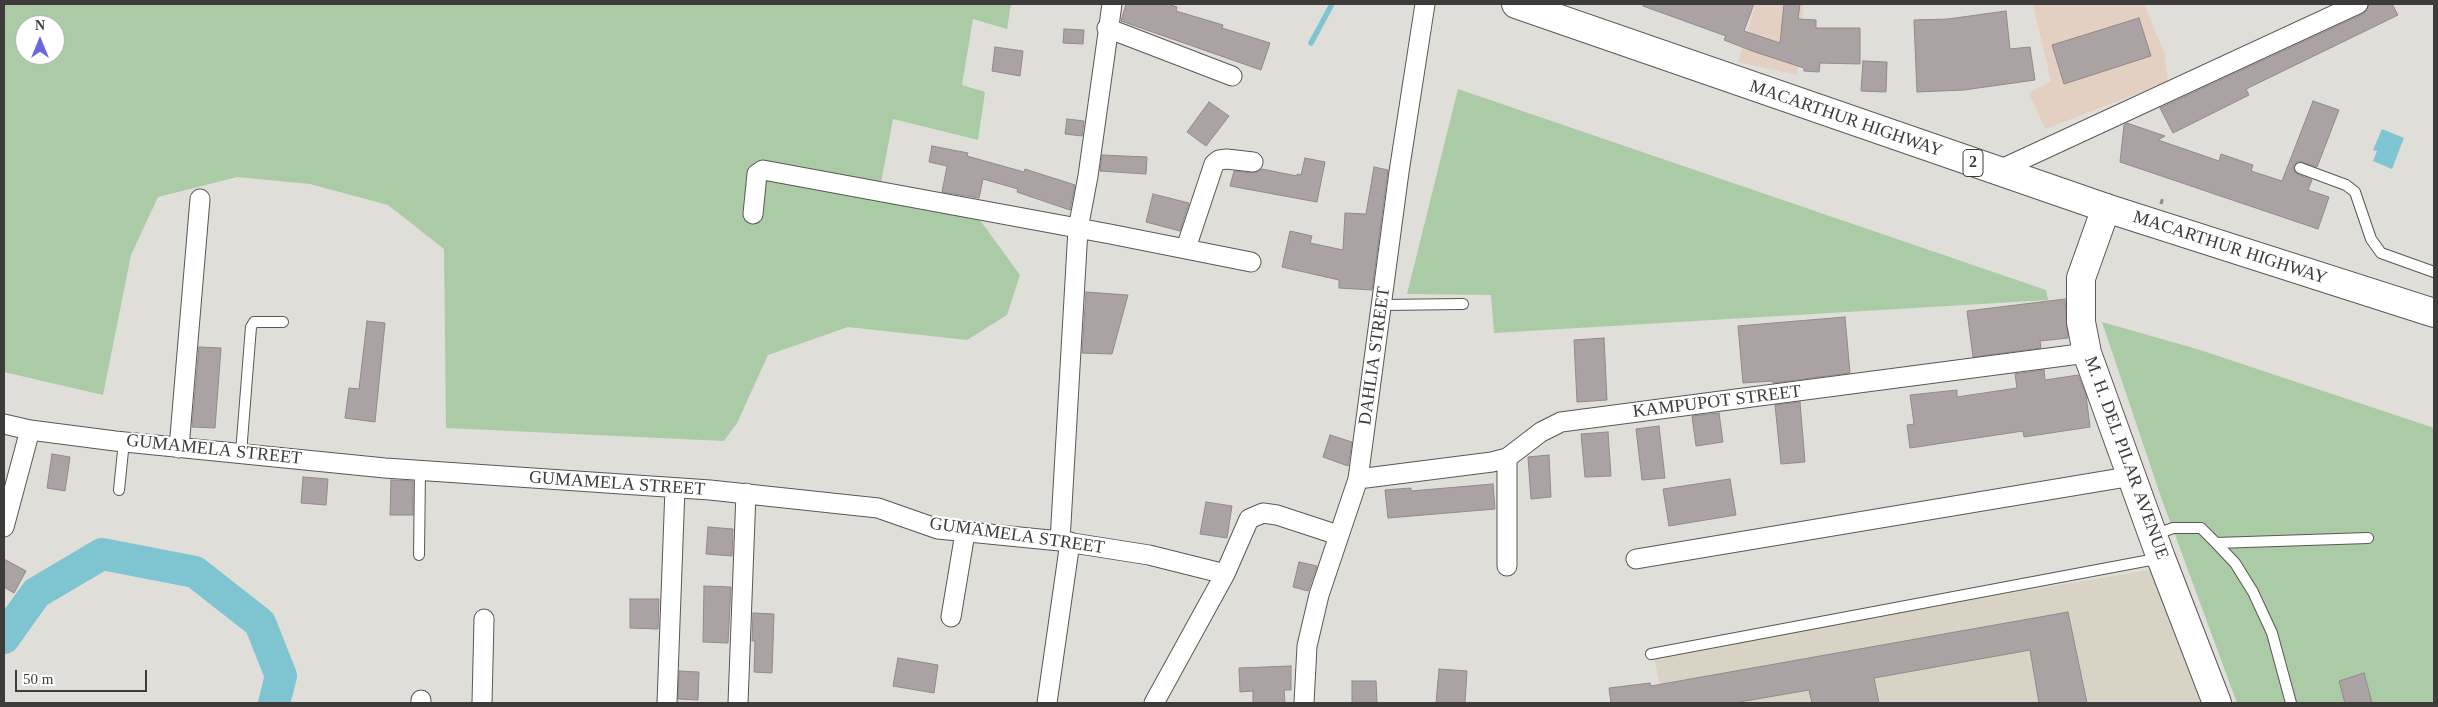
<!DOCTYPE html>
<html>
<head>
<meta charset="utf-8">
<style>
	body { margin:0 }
	#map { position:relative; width:2438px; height:707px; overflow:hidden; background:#e0ded8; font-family:Georgia,serif }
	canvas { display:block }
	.frame { position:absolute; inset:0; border:5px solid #3d3c3a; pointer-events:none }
	.north { position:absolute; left:15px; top:15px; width:50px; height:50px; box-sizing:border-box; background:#fff; border:1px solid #b1b1b0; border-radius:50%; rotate:0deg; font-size:14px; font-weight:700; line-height:20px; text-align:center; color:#3d3c3a }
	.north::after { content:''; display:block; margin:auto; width:18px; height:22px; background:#6965df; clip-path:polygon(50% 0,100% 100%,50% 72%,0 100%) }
	.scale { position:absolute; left:15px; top:670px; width:132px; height:22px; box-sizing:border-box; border:2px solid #3d3c3a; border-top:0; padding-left:6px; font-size:15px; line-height:18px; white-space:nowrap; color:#3d3c3a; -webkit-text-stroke:4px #fff; paint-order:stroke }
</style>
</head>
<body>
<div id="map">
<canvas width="2438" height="707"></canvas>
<div class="frame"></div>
<div class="north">N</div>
<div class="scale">50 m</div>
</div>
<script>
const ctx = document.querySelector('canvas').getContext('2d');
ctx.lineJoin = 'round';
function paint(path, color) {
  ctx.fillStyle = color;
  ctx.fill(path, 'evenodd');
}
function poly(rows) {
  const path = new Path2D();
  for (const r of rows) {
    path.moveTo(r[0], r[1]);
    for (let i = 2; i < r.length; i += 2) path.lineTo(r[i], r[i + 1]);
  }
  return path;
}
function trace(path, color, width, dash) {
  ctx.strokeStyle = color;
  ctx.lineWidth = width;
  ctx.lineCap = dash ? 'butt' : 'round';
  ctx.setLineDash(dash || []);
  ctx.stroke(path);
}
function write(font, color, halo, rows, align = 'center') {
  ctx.font = font + ' Georgia,serif';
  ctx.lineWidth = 4;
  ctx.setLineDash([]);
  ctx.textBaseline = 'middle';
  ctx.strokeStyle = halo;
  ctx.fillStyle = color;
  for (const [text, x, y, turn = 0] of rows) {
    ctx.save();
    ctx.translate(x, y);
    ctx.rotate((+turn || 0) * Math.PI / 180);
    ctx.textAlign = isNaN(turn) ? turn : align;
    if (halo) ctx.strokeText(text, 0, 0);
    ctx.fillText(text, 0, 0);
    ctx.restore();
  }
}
paint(poly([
	[1756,4,1803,4,1797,75,1738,62],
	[2033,4,2144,4,2165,55,2168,82,2045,129,2029,93,2051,81]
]), '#e4d0c2');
paint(poly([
	[2155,569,2202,703,1664,703,1653,653]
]), '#d9d3c6');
paint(poly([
	[4,4,1011,4,1007,29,973,19,962,85,985,92,978,140,893,119,879,193,977,216,1020,275,1007,315,967,340,848,327,768,355,737,423,724,441,446,428,444,249,388,205,310,184,237,177,158,197,131,255,103,395,4,372],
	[25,25,55,25,55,55,25,55],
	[1458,89,2046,290,2048,300,1494,333,1491,295,1407,294],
	[2102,322,2197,349,2434,428,2434,703,2237,703,2161,497]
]), '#aacba6');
paint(poly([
	[2382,129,2404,138,2392,169,2373,161,2377,151,2373,150]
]), '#7fc5d1');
trace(poly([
	[1311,43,1332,4]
]), '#7fc5d1', 5.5);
trace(poly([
	[4,638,36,593,102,554,195,572,260,623,281,676,274,703]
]), '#7fc5d1', 32);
const building = poly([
	[1126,4,1168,4,1177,7,1176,11,1223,25,1222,28,1270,43,1261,70,1121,21,1126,4],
	[1643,4,1754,4,1744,31,1780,43,1784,4,1800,4,1798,19,1816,20,1816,28,1860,28,1860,64,1820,63,1819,72,1804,71,1804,68,1755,52,1724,40,1726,36,1643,6,1643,4],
	[2369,4,2392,4,2398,15,2246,89,2249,95,2173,133,2160,108,2363,14,2367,10,2369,4],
	[2006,11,2010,49,2030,47,2035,80,1964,90,1917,92,1914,20,1948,19,2006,11],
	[2139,18,2151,56,2064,84,2052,45,2139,18],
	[1064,29,1084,30,1083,44,1063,43,1064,29],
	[995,47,1023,51,1020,76,992,71,995,47],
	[1863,61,1887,62,1886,92,1861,91,1863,61],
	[2313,101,2339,110,2317,167,2299,161,2293,166,2295,173,2312,180,2308,190,2329,197,2318,229,2120,162,2124,125,2127,123,2165,136,2158,140,2219,161,2221,154,2253,165,2251,171,2282,181,2313,101],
	[1209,102,1229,116,1206,146,1187,132,1209,102],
	[1067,119,1084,121,1082,136,1065,134,1067,119],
	[932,146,968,153,967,156,1024,172,1025,169,1075,185,1070,210,1017,192,1018,189,983,179,979,198,942,192,947,166,929,162,932,146],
	[1102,155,1147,157,1146,174,1100,171,1102,155],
	[1305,158,1325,162,1317,202,1230,186,1234,171,1252,173,1262,169,1297,176,1297,174,1301,175,1305,158],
	[1374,167,1388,170,1372,290,1339,288,1339,280,1282,267,1290,231,1312,236,1310,243,1343,250,1345,213,1366,214,1374,167],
	[1153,194,1189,203,1180,231,1146,222,1153,194],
	[1086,292,1128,295,1112,354,1082,353,1086,292],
	[2065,299,2068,338,2040,341,2041,348,1973,357,1967,311,2065,299],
	[1845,317,1850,373,1773,383,1773,381,1743,383,1738,326,1845,317],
	[367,321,385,323,375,422,345,418,349,388,359,389,367,321],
	[1604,338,1607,400,1577,402,1574,340,1604,338],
	[199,347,221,348,215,428,192,427,199,347],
	[2044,370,2045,380,2078,375,2086,395,2090,427,2024,437,2023,431,1910,448,1907,425,1914,424,1910,395,1957,390,1957,397,2017,388,2015,374,2044,370],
	[1800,402,1805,462,1781,464,1775,405,1800,402],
	[1719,413,1723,442,1696,446,1692,416,1719,413],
	[1659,426,1665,478,1642,480,1636,429,1659,426],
	[1608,432,1611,476,1585,477,1581,434,1608,432],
	[1330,435,1352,442,1348,466,1323,457,1330,435],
	[52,454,70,457,65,491,47,488,52,454],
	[1549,455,1551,497,1531,499,1528,457,1549,455],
	[303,477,328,479,326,505,301,503,303,477],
	[1730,479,1736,515,1669,526,1663,489,1730,479],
	[391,480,413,481,413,515,390,515,391,480],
	[1493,484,1495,509,1388,518,1385,490,1411,488,1411,491,1493,484],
	[1206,502,1232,506,1227,538,1200,534,1206,502],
	[708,527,733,529,732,556,706,554,708,527],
	[4,559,26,571,14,593,4,587,4,559],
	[1299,562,1317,566,1308,591,1293,587,1299,562],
	[704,586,731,587,728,643,703,642,704,586],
	[630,599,659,599,658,629,630,628,630,599],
	[2068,612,2087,703,2039,703,2030,650,1874,678,1879,703,1812,703,1809,690,1734,703,1611,703,1609,688,1650,683,1651,686,2068,612],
	[753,613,774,614,772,673,754,672,755,641,752,641,753,613],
	[898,658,938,665,934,693,893,686,898,658],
	[1291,666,1291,690,1284,690,1285,703,1253,703,1253,691,1240,692,1239,668,1291,666],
	[1439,669,1467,671,1465,703,1436,703,1439,669],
	[679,671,699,672,698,700,678,699,679,671],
	[2364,673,2372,703,2345,703,2339,681,2364,673],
	[1352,681,1376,681,1377,703,1352,703,1352,681]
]);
paint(building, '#aba3a3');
trace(building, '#918a89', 1);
const lane = poly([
	[2300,168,2346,185,2355,192,2371,239,2381,253,2434,272],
	[1382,305,1463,304],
	[241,453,251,327,254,322,283,322],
	[119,490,124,441],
	[2154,535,2173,528,2201,528,2216,543,2368,538],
	[2216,543,2235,563,2253,592,2272,633,2291,703],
	[419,555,420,471],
	[1651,654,2161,558]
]);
const street = poly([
	[1107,28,1232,76],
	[1997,171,2358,4],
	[753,214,757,174,763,170,1110,234,1251,262],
	[1186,248,1214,164,1219,160,1227,159,1253,162],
	[4,424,30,430,115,441,385,468,710,490,878,508,938,529,1060,541,1149,555,1225,574],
	[179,448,200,199],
	[1507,458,1507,566],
	[1358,479,1492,462,1507,458,1541,432,1561,422,2087,353],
	[4,527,30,430],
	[1060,541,1078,229,1088,176,1112,4],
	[1636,559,2133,476],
	[951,617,965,533],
	[421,703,421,700],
	[482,703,484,619],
	[667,703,675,488],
	[738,703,746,493],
	[1047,703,1070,542],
	[1154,703,1225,574,1249,519,1263,513,1277,515,1338,535],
	[1304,703,1307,646,1319,595,1358,479,1399,172,1425,4]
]);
const secondary = poly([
	[2106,208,2081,278,2081,322,2087,353,2161,558,2217,703]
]);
const highway = poly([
	[1516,4,2106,208,2434,313]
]);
trace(lane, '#5a5853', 12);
trace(street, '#5a5853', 21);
trace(secondary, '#5a5853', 30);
trace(highway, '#5a5853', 30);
trace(poly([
	[2161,204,2163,197]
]), '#8a8985', 3, [5, 2.5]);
trace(lane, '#fff', 10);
trace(street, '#fff', 19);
trace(secondary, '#fff', 28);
trace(highway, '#fff', 28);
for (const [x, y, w] of [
	[1973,163,20]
]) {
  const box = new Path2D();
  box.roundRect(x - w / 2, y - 13.5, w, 27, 4);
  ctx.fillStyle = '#fff';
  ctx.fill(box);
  trace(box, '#3d3c3a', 1);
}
write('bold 16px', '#3d3c3a', null, [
	["2",1973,163]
]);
write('18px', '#3d3c3a', '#fff', [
	["MACARTHUR HIGHWAY",1846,119,19],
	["MACARTHUR HIGHWAY",2230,248,18],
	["DAHLIA STREET",1375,356,-82],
	["KAMPUPOT STREET",1717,402,-7],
	["GUMAMELA STREET",214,450,6],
	["M. H. DEL PILAR AVENUE",2126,458,70],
	["GUMAMELA STREET",617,484,4],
	["GUMAMELA STREET",1017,536,8]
]);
</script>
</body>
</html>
